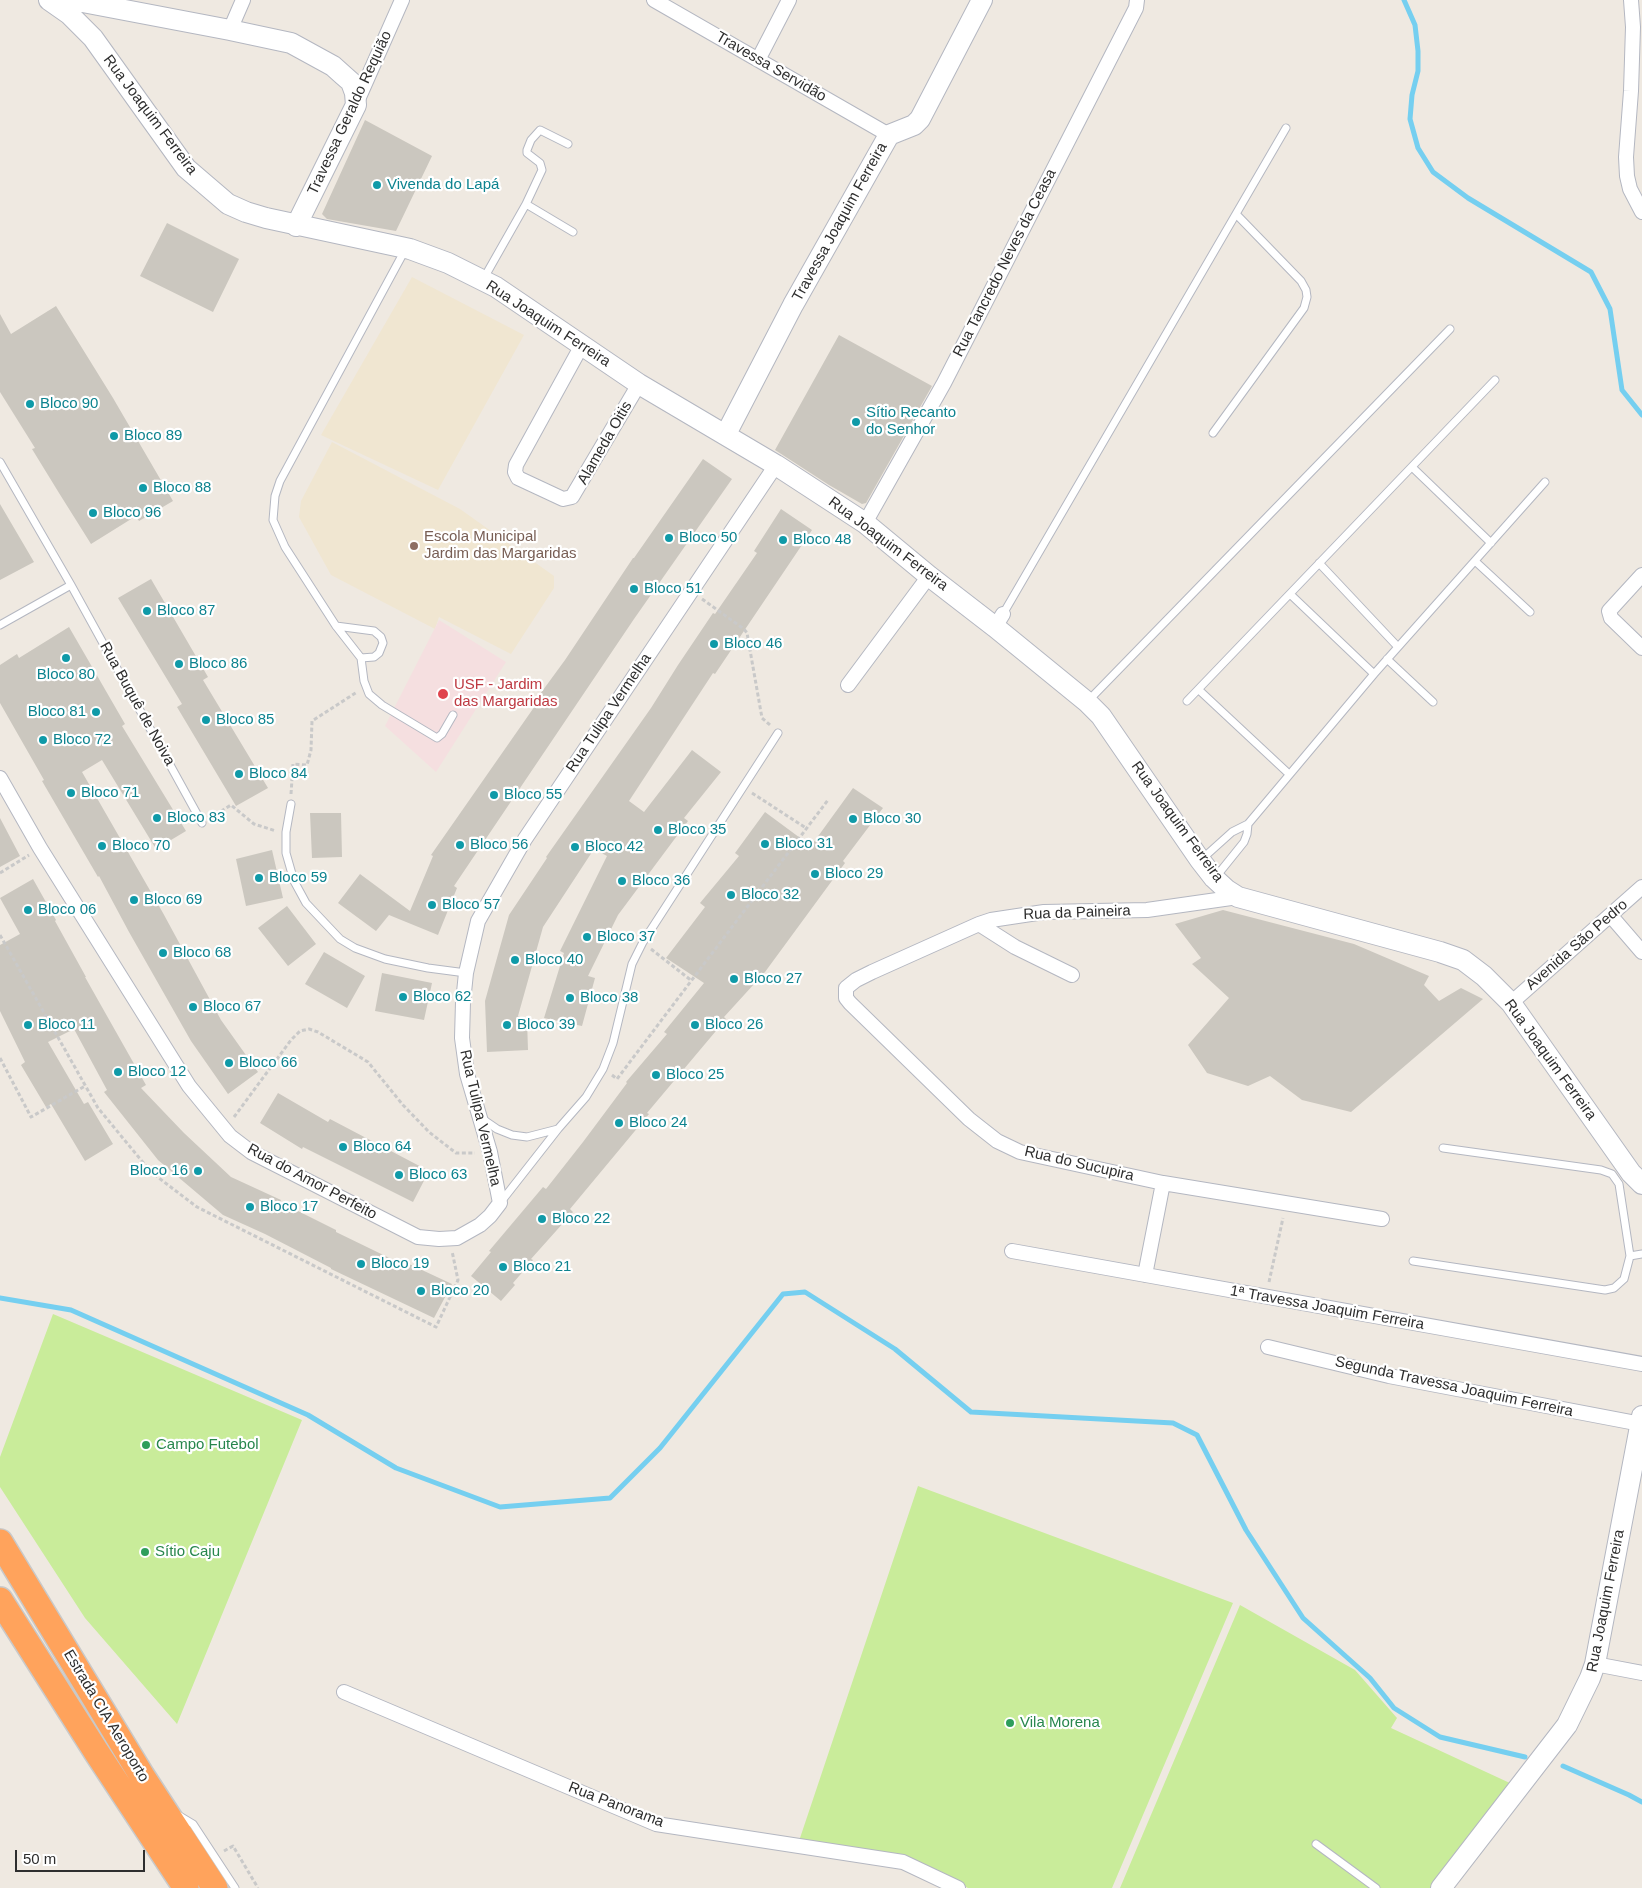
<!DOCTYPE html>
<html>
<head>
<meta charset="utf-8">
<style>
	body { margin:0 }
	#map { position:relative; width:1642px; height:1888px; overflow:hidden; background:#efe9e1; font-family:Arial,sans-serif }
	canvas { display:block }
	.scale { position:absolute; left:15px; top:1850px; width:130px; height:22px; box-sizing:border-box; border:2px solid #2e2e2e; border-top:0; padding-left:6px; font-size:15px; line-height:18px; white-space:nowrap; color:#2e2e2e; -webkit-text-stroke:4px #fff; paint-order:stroke }
</style>
</head>
<body>
<div id="map">
<canvas width="1642" height="1888"></canvas>
<div class="scale">50 m</div>
</div>
<script>
const ctx = document.querySelector('canvas').getContext('2d');
ctx.lineJoin = 'round';
function paint(path, color) {
  ctx.fillStyle = color;
  ctx.fill(path, 'evenodd');
}
function poly(rows) {
  const path = new Path2D();
  for (const r of rows) {
    path.moveTo(r[0], r[1]);
    for (let i = 2; i < r.length; i += 2) path.lineTo(r[i], r[i + 1]);
  }
  return path;
}
function trace(path, color, width, dash) {
  ctx.strokeStyle = color;
  ctx.lineWidth = width;
  ctx.lineCap = dash ? 'butt' : 'round';
  ctx.setLineDash(dash || []);
  ctx.stroke(path);
}
function write(font, color, halo, rows, align = 'center') {
  ctx.font = font + ' Arial,sans-serif';
  ctx.lineWidth = 4.5;
  ctx.setLineDash([]);
  ctx.textBaseline = 'middle';
  ctx.strokeStyle = halo;
  ctx.fillStyle = color;
  for (const [text, x, y, turn = 0] of rows) {
    ctx.save();
    ctx.translate(x, y);
    ctx.rotate((+turn || 0) * Math.PI / 180);
    ctx.textAlign = isNaN(turn) ? turn : align;
    if (halo) ctx.strokeText(text, 0, 0);
    ctx.fillText(text, 0, 0);
    ctx.restore();
  }
}
paint(poly([
	[412,277,524,335,438,490,321,435],
	[332,442,460,509,554,576,554,588,511,654,439,617,435,629,331,575,299,517,301,501]
]), '#f0e6d1');
paint(poly([
	[439,620,506,662,436,772,385,726]
]), '#f5dfe0');
paint(poly([
	[53,1314,302,1420,177,1724,85,1618,0,1487,0,1457],
	[918,1486,1233,1603,1112,1888,968,1888,924,1864,866,1851,798,1844],
	[1240,1605,1355,1670,1397,1718,1391,1728,1512,1784,1432,1888,1120,1888]
]), '#c9ec9a');
trace(poly([
	[1404,0,1415,25,1418,51,1418,71,1412,95,1410,119,1418,148,1433,172,1468,198,1591,272,1610,309,1622,390,1642,415],
	[0,1298,71,1310,308,1415,396,1468,500,1507,610,1498,660,1448,783,1294,805,1292,895,1349,971,1412,1173,1423,1197,1435,1246,1530,1303,1618,1370,1678,1394,1708,1440,1737,1525,1757],
	[1563,1766,1629,1795,1642,1802]
]), '#75cff0', 5);
paint(poly([
	[365,120,432,156,396,231,327,219,322,214],
	[167,223,239,259,213,312,140,276],
	[56,306,113,398,173,501,139,521,136,516,91,544,59,493,32,449,35,448,0,392,0,314,11,334],
	[839,335,932,386,866,503,862,504,829,485,775,450],
	[703,459,732,479,634,619,454,886,457,888,438,935,389,915,376,931,338,903,360,874,410,911,433,856,431,855,537,703,535,701,565,660,633,558,634,558],
	[0,504,34,562,0,580],
	[781,509,812,530,715,674,713,673,629,801,644,812,692,750,721,772,684,818,688,821,618,915,588,976,595,978,582,1026,544,1018,564,953,560,951,607,856,594,849,543,927,518,1016,527,1020,528,1050,487,1052,485,1001,509,915,547,858,546,857,651,708,678,665,713,613,715,614,757,553,754,551],
	[151,579,208,677,203,680,268,788,236,806,177,707,182,704,118,598],
	[69,627,125,724,122,726,186,831,156,849,102,760,82,772,163,913,221,1020,258,1072,228,1094,191,1041,129,932,99,876,98,877,42,781,44,780,0,703,0,665,17,654,19,658],
	[853,788,883,808,843,861,845,863,765,972,724,1017,726,1019,647,1113,649,1114,570,1209,573,1212,531,1259,533,1260,513,1283,515,1285,501,1301,471,1276,491,1252,489,1251,543,1187,546,1189,583,1142,627,1083,626,1082,667,1034,664,1032,704,983,666,958,705,907,700,903,739,856,735,853,765,812,811,846],
	[310,813,341,813,342,857,312,858],
	[0,818,20,856,0,867],
	[272,850,283,898,246,906,236,859],
	[33,879,56,920,55,921,86,977,85,977,146,1085,141,1088,184,1133,231,1177,281,1200,280,1202,336,1230,336,1232,406,1266,407,1263,452,1284,434,1318,331,1269,331,1268,265,1234,223,1215,158,1160,104,1092,107,1090,74,1029,48,1042,84,1104,88,1102,113,1144,85,1161,51,1104,46,1107,21,1065,25,1062,0,1011,0,945,20,934,0,898],
	[287,906,316,944,288,966,258,928],
	[1223,910,1354,944,1429,976,1424,985,1439,1001,1461,988,1483,999,1351,1112,1302,1100,1270,1076,1248,1086,1207,1073,1188,1045,1229,998,1192,964,1201,958,1175,924],
	[324,952,365,976,347,1008,305,984],
	[382,973,432,983,424,1020,375,1011],
	[278,1093,328,1122,330,1119,429,1171,413,1202,303,1147,302,1149,260,1123]
]), '#cbc7bf');
const lane = poly([
	[526,204,573,232],
	[405,250,280,481,275,496,273,520,285,547,336,626,361,658,364,681,369,694,382,705,437,738,442,734,453,715],
	[484,278,526,204,542,170,540,163,527,153,527,150,531,140,540,130,568,144],
	[1213,433,1304,308,1307,297,1306,290,1301,281,1236,214],
	[0,462,71,585,202,823],
	[1412,467,1491,543],
	[1475,561,1530,612],
	[1319,563,1398,647],
	[1290,594,1374,674],
	[1003,614,1286,128],
	[0,625,71,585],
	[336,626,374,631,381,637,383,643,379,653,374,657,361,658],
	[1387,659,1433,702],
	[1199,690,1289,774],
	[1187,701,1495,380],
	[1087,702,1450,329],
	[291,804,286,832,286,853,294,881,306,903,340,939,355,948,385,959,428,968,466,973],
	[1202,859,1232,832,1248,824,1374,674,1545,482],
	[1215,878,1244,842,1247,834,1248,824],
	[481,1118,497,1129,512,1135,527,1137,558,1129,586,1097,603,1069,613,1043,632,964,643,942,778,733],
	[1443,1148,1601,1170,1612,1174,1619,1184,1630,1256],
	[500,1203,558,1129],
	[1413,1261,1605,1290,1614,1288,1624,1279,1630,1256,1642,1254],
	[178,1815,193,1824,235,1888],
	[1316,1844,1376,1888]
]);
const street = poly([
	[654,0,889,135],
	[1631,0,1633,27,1631,91,1626,157,1627,176,1630,189,1642,212],
	[230,30,243,0],
	[758,60,789,0],
	[356,104,402,0],
	[582,345,516,465,515,472,518,478,563,499,572,497,639,384],
	[865,523,944,383,1136,8,1137,0],
	[1642,575,1609,611,1611,618,1642,648],
	[995,627,1003,614],
	[848,685,929,576],
	[0,778,40,848,189,1086,230,1136,251,1152,418,1237,439,1239,457,1238,480,1225,490,1216,500,1203,490,1152,467,1074,462,1038,463,1002,466,973,478,921,525,839,776,465],
	[1611,916,1642,952],
	[979,924,1015,947,1072,975],
	[1511,1003,1642,887],
	[1163,1183,1382,1219],
	[1012,1251,1642,1364],
	[1145,1275,1163,1183,1020,1152,997,1141,969,1119,850,1003,846,998,846,988,856,980,872,972,979,924,991,920,1044,912,1147,910,1238,897],
	[1268,1347,1389,1376,1641,1424],
	[1595,1664,1642,1673],
	[344,1692,656,1824,903,1862,958,1888]
]);
const secondary = poly([
	[49,0,69,14,93,38,186,168,228,204,246,212,266,218,410,249,448,263,496,287,639,384,776,465,865,523,929,576,995,627,1087,702,1101,716,1200,860,1214,878,1227,890,1238,897,1440,952,1463,960,1484,976,1511,1003,1631,1173,1642,1184],
	[72,0,230,30,291,43,333,66,343,75,351,82,355,93,356,105,296,226],
	[726,434,793,305,889,135,914,125,920,119,982,0],
	[1441,1888,1567,1725,1590,1678,1595,1664,1642,1416]
]);
const highway = poly([
	[0,1542,142,1776,215,1888],
	[0,1600,97,1753,186,1888]
]);
trace(lane, '#b4b7c1', 9);
trace(street, '#b4b7c1', 16);
trace(secondary, '#b4b7c1', 22);
trace(highway, '#c9c9c9', 28);
trace(poly([
	[702,599,744,629,747,633,762,718,770,725],
	[752,793,806,828],
	[291,794,293,764,307,765,311,750,312,721,357,692],
	[210,818,231,805,254,824,276,831],
	[0,873,29,855],
	[0,935,98,1108,151,1172,197,1207,436,1327,458,1280,452,1251],
	[651,949,692,981],
	[0,1058,31,1117,85,1086],
	[612,1075,617,1079,828,800],
	[234,1117,291,1040,300,1031,309,1029,318,1032,368,1062,403,1105,429,1132,456,1153,475,1153],
	[1269,1282,1283,1218],
	[224,1851,233,1846,258,1888]
]), '#c9c9c9', 3, [4, 2.5]);
trace(lane, '#fff', 7);
trace(street, '#fff', 14);
trace(secondary, '#fff', 20);
trace(highway, '#ffa35c', 25);
for (const [x, y, r, color] of [
	[377,185,5,"#0f9aa8"],
	[30,404,5,"#0f9aa8"],
	[856,422,5,"#0f9aa8"],
	[114,436,5,"#0f9aa8"],
	[143,488,5,"#0f9aa8"],
	[93,513,5,"#0f9aa8"],
	[669,538,5,"#0f9aa8"],
	[783,540,5,"#0f9aa8"],
	[414,546,5,"#8d6e63"],
	[634,589,5,"#0f9aa8"],
	[147,611,5,"#0f9aa8"],
	[714,644,5,"#0f9aa8"],
	[66,658,5,"#0f9aa8"],
	[179,664,5,"#0f9aa8"],
	[443,694,6,"#e0444e"],
	[96,712,5,"#0f9aa8"],
	[206,720,5,"#0f9aa8"],
	[43,740,5,"#0f9aa8"],
	[239,774,5,"#0f9aa8"],
	[71,793,5,"#0f9aa8"],
	[494,795,5,"#0f9aa8"],
	[157,818,5,"#0f9aa8"],
	[853,819,5,"#0f9aa8"],
	[658,830,5,"#0f9aa8"],
	[765,844,5,"#0f9aa8"],
	[460,845,5,"#0f9aa8"],
	[102,846,5,"#0f9aa8"],
	[575,847,5,"#0f9aa8"],
	[815,874,5,"#0f9aa8"],
	[259,878,5,"#0f9aa8"],
	[622,881,5,"#0f9aa8"],
	[731,895,5,"#0f9aa8"],
	[134,900,5,"#0f9aa8"],
	[432,905,5,"#0f9aa8"],
	[28,910,5,"#0f9aa8"],
	[587,937,5,"#0f9aa8"],
	[163,953,5,"#0f9aa8"],
	[515,960,5,"#0f9aa8"],
	[734,979,5,"#0f9aa8"],
	[403,997,5,"#0f9aa8"],
	[570,998,5,"#0f9aa8"],
	[193,1007,5,"#0f9aa8"],
	[28,1025,5,"#0f9aa8"],
	[507,1025,5,"#0f9aa8"],
	[695,1025,5,"#0f9aa8"],
	[229,1063,5,"#0f9aa8"],
	[118,1072,5,"#0f9aa8"],
	[656,1075,5,"#0f9aa8"],
	[619,1123,5,"#0f9aa8"],
	[343,1147,5,"#0f9aa8"],
	[198,1171,5,"#0f9aa8"],
	[399,1175,5,"#0f9aa8"],
	[250,1207,5,"#0f9aa8"],
	[542,1219,5,"#0f9aa8"],
	[361,1264,5,"#0f9aa8"],
	[503,1267,5,"#0f9aa8"],
	[421,1291,5,"#0f9aa8"],
	[146,1445,5,"#2e9e5b"],
	[145,1552,5,"#2e9e5b"],
	[1010,1723,5,"#2e9e5b"]
]) {
  const dot = new Path2D();
  dot.arc(x, y, r, 0, 2 * Math.PI);
  ctx.fillStyle = color;
  ctx.fill(dot);
  trace(dot, '#fff', 2);
}
write('15px', '#2e2e2e', '#fff', [
	["Travessa Servidão",771,67,30],
	["Travessa Geraldo Requião",350,113,-65],
	["Rua Joaquim Ferreira",150,115,53],
	["Travessa Joaquim Ferreira",840,222,-61],
	["Rua Tancredo Neves da Ceasa",1005,263,-63],
	["Rua Joaquim Ferreira",548,324,33],
	["Alameda Oitis",605,443,-60],
	["Rua Joaquim Ferreira",888,544,37],
	["Rua Buquê de Noiva",137,704,61],
	["Rua Tulipa Vermelha",609,713,-56],
	["Rua Joaquim Ferreira",1177,822,54],
	["Rua da Paineira",1077,913,-2],
	["Avenida São Pedro",1577,945,-41],
	["Rua Joaquim Ferreira",1550,1060,54],
	["Rua Tulipa Vermelha",480,1118,77],
	["Rua do Sucupira",1079,1164,13],
	["Rua do Amor Perfeito",312,1182,28],
	["1ª Travessa Joaquim Ferreira",1327,1308,10],
	["Segunda Travessa Joaquim Ferreira",1454,1387,12],
	["Rua Joaquim Ferreira",1606,1601,-79],
	["Estrada CIA Aeroporto",106,1716,59],
	["Rua Panorama",616,1805,21]
]);
write('15px', '#0d838f', '#fff', [
	["Vivenda do Lapá",387,185],
	["Bloco 90",40,404],
	["Sítio Recanto",866,413],
	["do Senhor",866,430],
	["Bloco 89",124,436],
	["Bloco 88",153,488],
	["Bloco 96",103,513],
	["Bloco 50",679,538],
	["Bloco 48",793,540],
	["Bloco 51",644,589],
	["Bloco 87",157,611],
	["Bloco 46",724,644],
	["Bloco 86",189,664],
	["Bloco 80",66,675,"center"],
	["Bloco 81",86,712,"right"],
	["Bloco 85",216,720],
	["Bloco 72",53,740],
	["Bloco 84",249,774],
	["Bloco 71",81,793],
	["Bloco 55",504,795],
	["Bloco 83",167,818],
	["Bloco 30",863,819],
	["Bloco 35",668,830],
	["Bloco 31",775,844],
	["Bloco 56",470,845],
	["Bloco 70",112,846],
	["Bloco 42",585,847],
	["Bloco 29",825,874],
	["Bloco 59",269,878],
	["Bloco 36",632,881],
	["Bloco 32",741,895],
	["Bloco 69",144,900],
	["Bloco 57",442,905],
	["Bloco 06",38,910],
	["Bloco 37",597,937],
	["Bloco 68",173,953],
	["Bloco 40",525,960],
	["Bloco 27",744,979],
	["Bloco 62",413,997],
	["Bloco 38",580,998],
	["Bloco 67",203,1007],
	["Bloco 11",38,1025],
	["Bloco 39",517,1025],
	["Bloco 26",705,1025],
	["Bloco 66",239,1063],
	["Bloco 12",128,1072],
	["Bloco 25",666,1075],
	["Bloco 24",629,1123],
	["Bloco 64",353,1147],
	["Bloco 16",188,1171,"right"],
	["Bloco 63",409,1175],
	["Bloco 17",260,1207],
	["Bloco 22",552,1219],
	["Bloco 19",371,1264],
	["Bloco 21",513,1267],
	["Bloco 20",431,1291]
], 'left');
write('15px', '#785e54', '#fff', [
	["Escola Municipal",424,537],
	["Jardim das Margaridas",424,554]
], 'left');
write('15px', '#be3a42', '#fff', [
	["USF - Jardim",454,685],
	["das Margaridas",454,702]
], 'left');
write('15px', '#27864d', '#fff', [
	["Campo Futebol",156,1445],
	["Sítio Caju",155,1552],
	["Vila Morena",1020,1723]
], 'left');
</script>
</body>
</html>
